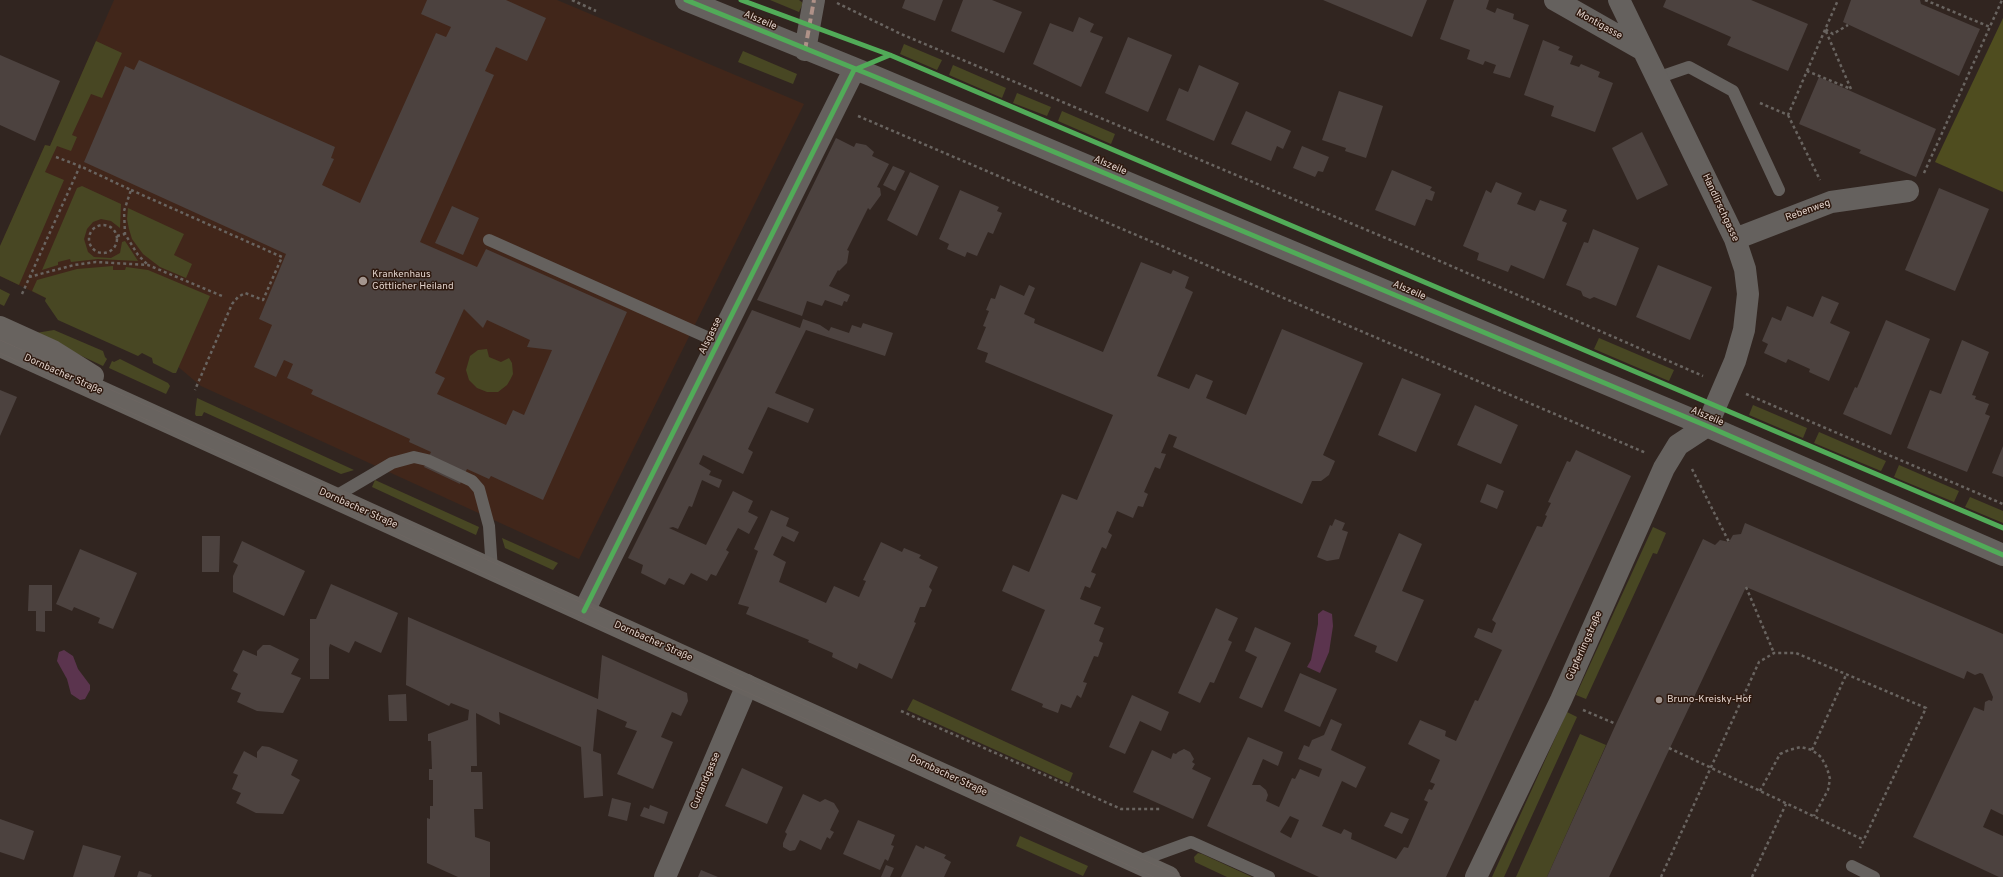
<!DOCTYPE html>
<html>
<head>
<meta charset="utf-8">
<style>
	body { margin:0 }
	canvas { display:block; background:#312520 }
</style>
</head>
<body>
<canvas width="2003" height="877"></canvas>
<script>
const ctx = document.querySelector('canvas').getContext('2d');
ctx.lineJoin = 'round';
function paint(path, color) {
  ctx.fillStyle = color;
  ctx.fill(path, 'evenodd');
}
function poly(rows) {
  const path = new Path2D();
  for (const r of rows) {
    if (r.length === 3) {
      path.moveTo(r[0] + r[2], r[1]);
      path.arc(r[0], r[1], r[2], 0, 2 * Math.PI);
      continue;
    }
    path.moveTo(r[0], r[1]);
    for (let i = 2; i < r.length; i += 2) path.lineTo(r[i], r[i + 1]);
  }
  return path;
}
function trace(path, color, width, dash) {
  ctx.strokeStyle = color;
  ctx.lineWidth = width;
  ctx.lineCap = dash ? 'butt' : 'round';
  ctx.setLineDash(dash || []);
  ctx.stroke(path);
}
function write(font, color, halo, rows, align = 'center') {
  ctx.font = font + ' Overpass,sans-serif';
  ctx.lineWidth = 3;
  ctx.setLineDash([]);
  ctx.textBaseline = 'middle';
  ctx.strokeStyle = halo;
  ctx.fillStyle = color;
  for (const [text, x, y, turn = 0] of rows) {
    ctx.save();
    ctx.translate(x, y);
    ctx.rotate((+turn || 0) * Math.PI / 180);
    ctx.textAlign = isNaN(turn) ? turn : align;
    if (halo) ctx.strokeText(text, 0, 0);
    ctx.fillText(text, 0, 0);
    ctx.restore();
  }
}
paint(poly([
	[114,0,557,0,804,104,579,559,201,386,164,355,0,276,0,246,45,145,50,146]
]), '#41261a');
paint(poly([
	[770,0,799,0,803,3,799,12],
	[96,41,122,53,102,98,91,94,72,135,77,137,71,151,57,146,45,172,64,180,19,285,0,276,0,246,45,145,50,146],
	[904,44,942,60,937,70,900,54],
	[743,51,797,74,793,84,738,62],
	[953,65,1006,88,1002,98,949,75],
	[1017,93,1051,107,1047,116,1013,103],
	[1062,111,1115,134,1111,144,1058,121],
	[82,186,121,204,120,228,111,221,101,219,93,222,87,229,84,239,88,252,94,257,111,258,120,253,122,242,125,241,138,261,98,259,71,262,70,259,58,262,58,265,42,270,77,188],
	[128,208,184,234,174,255,192,264,186,278,160,267,143,254,132,239,129,229,127,219],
	[113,266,113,270,125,270,126,267,148,270,210,296,176,373,173,373,153,363,152,358,142,353,138,356,58,320,45,301,46,298,32,291,37,280,77,269],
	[0,289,10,294,4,306,0,304],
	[54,330,103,351,105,357,107,359,103,366,35,334,36,333],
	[1599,338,1674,370,1669,381,1594,349],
	[487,349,489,357,501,362,509,358,512,363,513,374,510,380,507,385,498,392,487,392,477,388,469,380,466,370,470,356,478,350],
	[120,359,168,383,170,386,166,394,109,368,112,361,114,362],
	[197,398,354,470,341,474,204,412,202,416,196,416,195,414],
	[1753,405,1807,428,1803,438,1749,415],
	[1819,432,1886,461,1881,471,1814,443],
	[1899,465,1959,491,1954,502,1894,477],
	[375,480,479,527,476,535,372,487],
	[1970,497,2003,511,2003,523,1965,507],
	[1653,527,1666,533,1657,554,1653,553,1586,699,1576,695],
	[502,538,558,563,553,570,505,548],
	[913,699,1073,773,1069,783,907,710],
	[1567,712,1577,717,1504,877,1492,877],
	[1580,734,1606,745,1547,877,1516,877],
	[1020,836,1088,866,1083,876,1016,846],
	[1198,853,1202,854,1252,877,1227,877,1195,862,1194,857]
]), '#484723');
paint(poly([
	[2003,18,2003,192,1935,162]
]), '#4f4d1f');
paint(poly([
	[1323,610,1332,614,1333,626,1329,652,1320,673,1307,667,1311,660,1318,624,1318,614],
	[64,650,73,656,78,669,90,685,90,690,85,699,80,700,71,694,67,679,57,661,59,652]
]), '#5b344e');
paint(poly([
	[427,0,506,0,546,18,527,61,496,47,485,71,494,75,420,242,477,267,486,249,627,312,543,500,491,476,489,479,467,469,460,484,424,467,431,452,409,442,410,439,311,394,313,390,287,378,293,364,284,360,276,377,254,367,272,325,259,319,286,254,84,162,125,66,134,70,139,60,335,147,331,158,334,159,322,185,360,203,436,33,446,37,451,27,421,14],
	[464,309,483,328,487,320,530,340,527,347,552,350,524,415,513,410,506,425,437,394,445,378,435,373],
	[905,0,943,0,935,21,902,8],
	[963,0,992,0,1022,12,1004,53,951,31],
	[1323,0,1427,0,1412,37],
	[1454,0,1489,0,1486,9,1495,13,1497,8,1514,14,1513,19,1529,25,1510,78,1493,73,1496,65,1485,61,1483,65,1467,59,1470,50,1440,39],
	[1666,0,1751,0,1808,24,1788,71,1727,45,1731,37,1663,7],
	[1851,0,1920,0,1921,4,1980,29,1959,76,1843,22],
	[1079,17,1094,24,1090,32,1103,37,1081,87,1033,64,1050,23,1073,32],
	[1128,37,1172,55,1148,112,1105,93],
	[1543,40,1560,47,1558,50,1573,56,1570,64,1579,67,1581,64,1600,72,1598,77,1613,83,1595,132,1551,116,1554,106,1524,95],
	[0,55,60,81,35,141,0,125],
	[1199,65,1239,83,1214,141,1166,120,1179,88,1188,92],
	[1819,77,1936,129,1916,177,1859,153,1861,150,1799,124],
	[1339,91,1383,106,1366,158,1345,151,1346,148,1322,140],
	[1246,111,1291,131,1283,149,1277,146,1271,161,1231,144],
	[1642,132,1668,185,1637,200,1612,148],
	[836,138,854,147,856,143,866,145,874,152,872,156,889,164,877,187,880,188,881,195,870,210,868,208,847,250,849,251,847,263,839,271,838,270,829,286,850,295,847,302,844,301,842,306,825,300,822,306,807,301,802,316,757,300],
	[1302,146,1329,157,1323,172,1318,171,1315,177,1293,168],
	[893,166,905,171,895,191,883,185],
	[1392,170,1432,187,1430,190,1435,192,1432,201,1426,199,1415,226,1375,210],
	[910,172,939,186,917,236,887,220],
	[1496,182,1522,193,1517,204,1535,211,1540,200,1567,210,1562,221,1567,223,1544,279,1511,265,1508,272,1477,260,1479,253,1463,246,1486,190,1491,193],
	[1939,188,1989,209,1955,291,1905,270],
	[960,190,999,207,997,211,1002,213,993,234,988,232,977,256,967,252,965,257,947,249,949,244,939,239],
	[452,206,479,218,463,255,435,243],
	[1593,229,1639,248,1616,306,1594,297,1590,299,1583,296,1581,291,1566,285,1584,242,1588,243],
	[1141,262,1171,274,1173,270,1189,277,1185,288,1193,292,1157,376,1189,389,1196,374,1213,381,1206,398,1246,415,1282,329,1363,363,1323,455,1335,461,1329,475,1321,481,1312,481,1302,504,1173,447,1177,437,1169,434,1161,453,1166,454,1160,469,1155,467,1144,492,1148,494,1143,507,1138,506,1133,518,1117,511,1108,532,1112,535,1106,549,1102,547,1091,572,1096,574,1090,588,1085,586,1080,599,1101,607,1094,624,1104,628,1099,641,1103,643,1098,657,1094,656,1083,682,1087,683,1081,698,1077,695,1071,708,1061,704,1058,713,1042,707,1043,704,1011,690,1045,610,1002,591,1013,565,1029,572,1062,494,1077,500,1113,415,985,362,988,353,977,349,986,327,983,326,989,311,986,310,991,298,995,299,1000,285,1024,296,1029,285,1035,288,1024,314,1035,319,1034,323,1103,352],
	[1658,265,1712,287,1690,340,1636,317],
	[1822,296,1839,303,1830,323,1850,332,1829,381,1809,372,1810,369,1788,359,1786,363,1764,353,1768,344,1762,341,1772,317,1781,321,1787,306,1813,317],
	[752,310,800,328,803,319,820,325,829,331,831,327,849,333,852,325,861,328,863,323,893,333,885,356,806,330,775,393,814,409,808,423,768,407,748,449,753,452,743,474,703,455,699,464,711,471,709,475,722,480,719,488,702,480,692,507,689,506,678,529,673,527,669,528,706,545,733,491,753,501,748,512,758,517,749,534,738,528,726,550,729,552,716,576,711,574,707,581,691,573,684,585,669,578,665,585,641,573,643,565,628,558],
	[1886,320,1930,339,1891,435,1843,414,1855,387,1857,388],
	[1962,340,1989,352,1972,395,1976,396,1975,399,1989,404,1985,414,1990,416,1967,472,1907,448,1930,390,1941,394],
	[1402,378,1441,394,1416,452,1378,435],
	[0,390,17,397,0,436],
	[1475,405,1518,425,1501,464,1457,445],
	[2003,446,2003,477,1992,473],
	[1576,450,1631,476,1446,877,1319,877,1207,826,1248,737,1283,752,1278,766,1263,759,1252,785,1260,785,1266,790,1268,795,1266,801,1279,807,1292,778,1295,779,1300,769,1319,777,1322,769,1298,759,1304,745,1309,747,1312,740,1324,735,1331,719,1342,724,1331,750,1366,767,1356,788,1342,781,1322,826,1341,834,1344,829,1352,833,1351,839,1396,859,1404,847,1408,848,1428,802,1424,800,1429,789,1432,790,1435,784,1430,782,1440,760,1408,744,1420,720,1446,731,1445,736,1456,741,1475,700,1478,701,1502,650,1474,637,1478,628,1492,633,1496,623,1492,620,1537,526,1542,527,1547,516,1545,515,1551,503,1548,502,1567,461,1570,462],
	[1290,816,1299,820,1291,838,1280,832],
	[1487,484,1504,491,1497,509,1480,502],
	[771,510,789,518,786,526,799,532,794,542,782,536,773,555,786,562,779,582,826,603,834,586,859,597,866,581,863,580,881,542,902,552,904,548,921,555,919,558,938,567,929,587,932,590,925,607,920,607,914,622,916,623,892,679,859,663,857,669,832,657,833,653,808,642,809,640,746,614,749,607,738,604,758,551,754,549],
	[1335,519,1345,523,1342,530,1348,532,1339,559,1327,561,1317,557,1330,525,1332,526],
	[1745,523,2003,634,2003,815,1991,809,1983,827,2003,836,2003,877,1999,877,1913,837,1974,707,1984,711,1985,702,1989,700,1992,701,1993,697,1983,674,1980,673,1975,675,1967,671,1964,679,1746,587,1609,877,1547,877,1616,724,1703,539,1715,545,1720,540,1729,542,1733,535,1741,534],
	[1399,533,1422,544,1402,591,1424,600,1397,662,1375,652,1377,646,1354,636],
	[202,536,220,536,219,572,202,572],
	[242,541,305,571,284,616,233,592,233,576,238,565,233,562],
	[80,549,137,573,113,629,98,623,100,618,74,607,72,611,56,604],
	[331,584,398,613,381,653,355,641,349,653,330,644,329,648,329,679,310,679,310,619,316,619],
	[29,585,52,585,52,611,45,611,45,632,36,631,36,611,28,611],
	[1216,608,1238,618,1228,640,1232,642,1214,683,1210,682,1200,703,1178,693],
	[408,617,598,699,602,655,687,693,688,701,681,716,672,712,661,737,673,742,653,789,617,774,637,731,625,727,627,722,597,709,593,751,601,754,603,796,584,798,581,747,499,712,500,725,476,713,477,766,471,766,471,772,482,772,483,809,474,809,475,837,490,842,490,877,458,877,427,863,427,818,430,819,430,806,433,806,433,780,429,780,429,769,432,769,431,741,428,741,428,734,468,720,469,710,451,703,449,706,406,685],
	[1255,627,1291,643,1262,708,1239,698,1257,657,1245,651],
	[263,645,270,645,299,659,291,674,301,678,283,713,257,711,237,702,241,693,231,689,238,674,233,671,243,650,257,656,257,651],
	[1300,673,1337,689,1320,727,1284,711],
	[406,694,407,721,389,721,388,695],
	[1132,695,1169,712,1161,731,1140,721,1125,754,1109,747],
	[262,746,269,747,298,760,291,775,300,780,283,814,256,813,236,803,241,793,232,789,238,775,233,773,244,751,257,758,257,752],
	[1184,749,1190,752,1194,759,1192,762,1195,764,1192,769,1211,778,1193,819,1133,792,1152,750,1171,759,1173,753,1176,754,1178,752],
	[742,768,783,787,767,824,725,806],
	[803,794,820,802,825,799,834,803,839,811,830,830,834,832,830,839,827,837,821,850,800,840,795,850,790,851,783,847,783,843,787,834,785,832],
	[612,798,631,803,627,821,608,816],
	[650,805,668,812,664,824,640,816,644,807,649,809],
	[1391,812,1409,819,1402,834,1384,826],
	[0,819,34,831,24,860,0,852],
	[858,820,895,835,891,845,894,846,888,861,885,859,880,870,843,854],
	[83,845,121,856,114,877,73,877],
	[916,845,924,849,925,846,946,855,944,858,951,862,944,877,901,877],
	[886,865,894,868,890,877,881,877],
	[701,870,718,877,698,877],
	[139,871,152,875,151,877,137,877]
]), '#4c423f');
trace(poly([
	[572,0,596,11],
	[1925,0,1990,27],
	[837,3,901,34,1419,252,1703,376],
	[1807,71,1838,0],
	[1760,103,1788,115,1807,71,1851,89,1825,29,1833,34,1848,25],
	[1788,115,1820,180],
	[858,116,1646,453],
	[56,157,80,166],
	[1924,173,2002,0],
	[131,190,282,257,263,300,245,293,238,297,232,304,195,390],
	[103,239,14],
	[117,236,125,234],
	[29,277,74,265,96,262,148,265,222,296],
	[22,294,80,166,131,190,124,211,125,234,138,255,148,265],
	[1746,394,2003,504],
	[1692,469,1729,542],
	[1746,587,1774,653],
	[1583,710,1616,724],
	[901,711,1121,809,1161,809],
	[1669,748,1864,840],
	[1812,750,1846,675],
	[1760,791,1780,754,1789,750,1801,747,1812,750,1821,757,1827,768,1830,779,1828,790,1814,816],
	[1661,877,1759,662,1774,653,1796,653,1926,708,1860,848],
	[1752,877,1786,804]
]), '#696460', 2.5, [3, 3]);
trace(poly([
	[1657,78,1689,67,1733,91,1779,190],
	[489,240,718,342],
	[346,502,341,493,392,463,414,457,427,460,472,481,479,489,489,526,492,570],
	[1136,862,1191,842,1269,877],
	[1852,866,1874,877]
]), '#65615e', 12);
trace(poly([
	[686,0,878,78,1707,426,2003,555],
	[1555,0,1643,50],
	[1619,0,1735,239,1745,269,1748,294,1744,330,1735,361,1707,426],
	[805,50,814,0],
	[1735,239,1831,202,1908,191],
	[584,611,854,70],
	[665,877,747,685],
	[1476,877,1561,700,1664,468,1678,445,1707,426]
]), '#65615e', 22);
trace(poly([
	[0,327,53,351,93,376],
	[0,346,1169,877]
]), '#68635f', 22);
trace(poly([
	[0,340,341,493,1181,877],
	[0,353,1154,877]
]), '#6c6561', 1);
trace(poly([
	[805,50,814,0]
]), '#af9288', 4, [8, 4]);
trace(poly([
	[686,0,878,78,1707,426,2003,555],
	[741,0,890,55],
	[854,70,890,55,2003,528],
	[584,611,854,70]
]), '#51ab58', 5);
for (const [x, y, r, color] of [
	[363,281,5,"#a3958e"],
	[1659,700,4,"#a3958e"]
]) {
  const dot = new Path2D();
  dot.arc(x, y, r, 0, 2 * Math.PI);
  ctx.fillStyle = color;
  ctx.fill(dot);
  trace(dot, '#2e190f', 1.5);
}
write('10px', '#e0d1ca', '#2e190f', [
	["Alszeile",760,21,23],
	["Montigasse",1599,25,29],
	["Alszeile",1110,166,23],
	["Handlirschgasse",1720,208,65],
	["Rebenweg",1808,211,-20],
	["Alszeile",1409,291,23],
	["Alsgasse",711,336,-64],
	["Dornbacher Straße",63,375,24],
	["Alszeile",1707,417,23],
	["Dornbacher Straße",358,509,24],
	["Dornbacher Straße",653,642,24],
	["Güpferlingstraße",1585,646,-66],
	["Dornbacher Straße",948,776,25],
	["Curlandgasse",706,781,-67]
]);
write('10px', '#e0d1ca', '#2e190f', [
	["Krankenhaus",372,275],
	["Göttlicher Heiland",372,287],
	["Bruno-Kreisky-Hof",1667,700]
], 'left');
</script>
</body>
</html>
